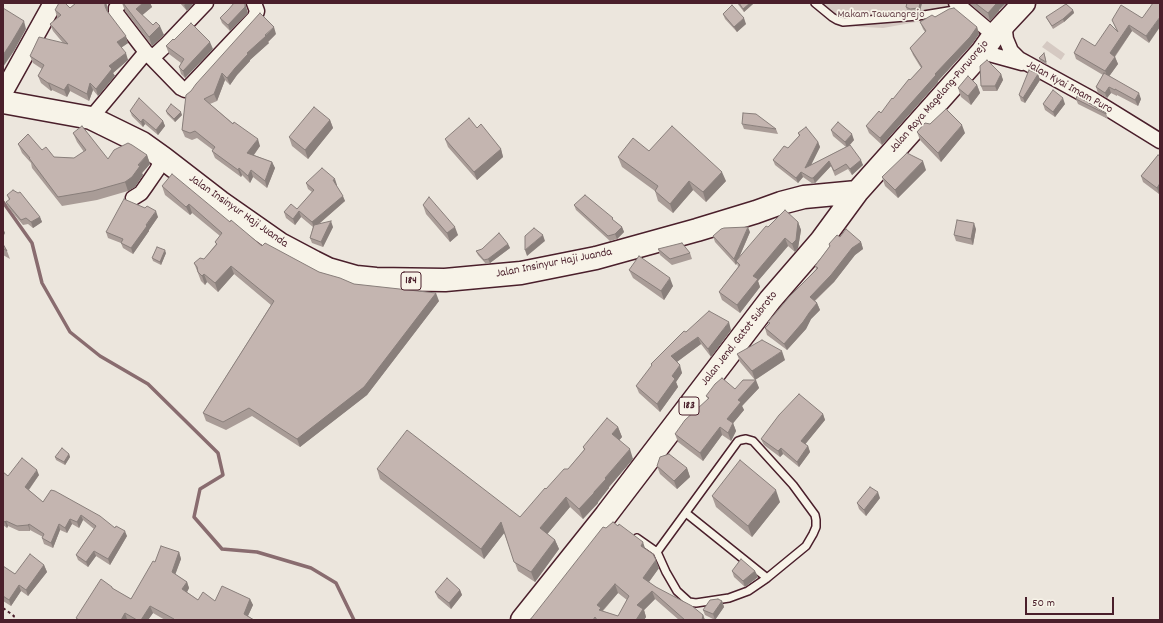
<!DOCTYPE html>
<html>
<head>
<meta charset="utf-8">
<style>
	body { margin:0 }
	#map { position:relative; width:1163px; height:623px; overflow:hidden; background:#ece6dd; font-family:Dekko,sans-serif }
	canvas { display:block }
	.frame { position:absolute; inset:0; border:4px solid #4a1f2b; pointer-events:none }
	.scale { position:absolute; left:1025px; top:597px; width:89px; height:18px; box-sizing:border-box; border:2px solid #4a1f2b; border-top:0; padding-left:5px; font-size:12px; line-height:14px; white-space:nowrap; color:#4a1f2b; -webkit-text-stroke:3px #f7f3e8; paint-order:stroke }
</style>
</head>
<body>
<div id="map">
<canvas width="1163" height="623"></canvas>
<div class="frame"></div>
<div class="scale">50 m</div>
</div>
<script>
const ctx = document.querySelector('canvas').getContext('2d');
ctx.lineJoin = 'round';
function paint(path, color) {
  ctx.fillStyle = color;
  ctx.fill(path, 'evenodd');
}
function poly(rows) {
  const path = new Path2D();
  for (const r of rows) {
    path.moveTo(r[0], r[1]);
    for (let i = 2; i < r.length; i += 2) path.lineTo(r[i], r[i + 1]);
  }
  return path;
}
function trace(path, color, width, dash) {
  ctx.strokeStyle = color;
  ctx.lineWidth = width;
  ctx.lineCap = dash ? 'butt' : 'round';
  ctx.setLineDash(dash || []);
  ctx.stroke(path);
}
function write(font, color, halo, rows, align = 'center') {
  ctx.font = font + ' Dekko,sans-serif';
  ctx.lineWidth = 3.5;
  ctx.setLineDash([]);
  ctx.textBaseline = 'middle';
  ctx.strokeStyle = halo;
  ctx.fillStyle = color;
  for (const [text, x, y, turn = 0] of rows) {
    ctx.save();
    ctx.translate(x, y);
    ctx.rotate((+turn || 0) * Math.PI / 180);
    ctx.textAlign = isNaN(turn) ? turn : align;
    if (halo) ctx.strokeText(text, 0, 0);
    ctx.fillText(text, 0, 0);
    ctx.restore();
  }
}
paint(poly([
	[811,3,950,3,951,5,933,19,883,28,845,26,823,15],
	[1047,41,1065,54,1061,60,1042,47]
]), '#d5c9c2');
trace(poly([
	[3,202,32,243,42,283,70,332,100,356,148,384,218,453,223,475,200,489,194,517,222,549,257,552,311,568,336,583,354,620]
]), '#896c6f', 3.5);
const service = poly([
	[815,3,832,17,837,20,843,22,918,16,954,10],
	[686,513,767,578],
	[637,538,657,552,666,572,677,591,689,602,696,603,729,598,748,591,767,578,806,546,813,534,816,527,816,520,815,515,793,485,753,441,746,439,741,440,738,441,657,552]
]);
const minor = poly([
	[120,3,116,8,116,13,146,52,181,88,185,90,187,89,255,17,257,11,254,3],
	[956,3,994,35],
	[1009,20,1005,31,1006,39,1011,51,1019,59,1092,99,1160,141],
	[982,52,1022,63],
	[152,58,166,45,206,3],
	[91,118,146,52],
	[133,198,141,193,146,186,157,170,163,158]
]);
const tertiary = poly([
	[3,93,53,3]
]);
const primary = poly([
	[3,102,91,118,142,143,163,158,220,202,280,244,314,262,328,269,356,277,376,279,445,280,521,273,596,258,697,230,756,212,781,203,804,197,857,192],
	[522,620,606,515,770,300,821,241,857,192,982,52,994,35,1024,3]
]);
trace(service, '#4a1f2b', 10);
trace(minor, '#4a1f2b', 17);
trace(tertiary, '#4a1f2b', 21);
trace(primary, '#4a1f2b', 25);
trace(poly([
	[3,608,14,616,12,620]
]), '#4a1f2b', 2, [3, 3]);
trace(service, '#f7f3e8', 7);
trace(minor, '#f7f3e8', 14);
trace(tertiary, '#f7f3e8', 18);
trace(primary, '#f7f3e8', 22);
paint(poly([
	[76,3,106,3,108,8,108,12,128,43,121,48,128,60,113,73,115,76,98,96,93,90,89,101,70,91,67,97,52,90,51,91,41,83,38,76,42,69,33,63,30,56,63,43,53,31,50,24,58,18,57,17,55,10,70,8],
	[122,3,150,3,152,7,142,15,164,35,152,46,125,11],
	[180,3,194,3,187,11],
	[737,3,753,3,753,4,744,12],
	[922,3,920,11,911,12,907,10,906,7],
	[969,3,1006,3,999,10,999,11,990,21],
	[1073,10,1074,13,1064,22,1053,29,1046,17],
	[248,13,230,31,222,23,220,18],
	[723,14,746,24,737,32,725,19],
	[935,17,977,27,979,34,972,44,938,81,938,82,882,145,869,133,866,126,881,113,910,80,921,68,913,55,910,48,925,32,923,29,920,22],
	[1142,18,1149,43,1132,31,1115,57,1118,64,1109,76,1141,99,1138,106,1117,95,1117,96,1111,93,1107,98,1098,93,1096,87,1103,75,1076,59,1074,53,1095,46,1117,30,1112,20],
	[276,34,268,42,269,43,250,60,250,61,237,75,230,85,225,80,217,101,210,104,260,146,254,155,272,162,275,168,267,188,253,177,250,183,242,175,241,177,215,158,212,151,213,150,197,138,192,140,185,137,182,130,186,95],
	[174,40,213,49,185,78,181,74,179,67,181,63,169,54,166,46],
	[1045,56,1047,65,1040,61,1039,58],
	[1001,74,1003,80,997,91,983,91,981,86],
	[1038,74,1040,80,1025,103,1021,101,1019,95],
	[977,85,980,93,971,105,961,97,958,88],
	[1076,99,1106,113,1108,119,1078,104],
	[1043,104,1065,104,1055,117,1045,110],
	[130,111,163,121,165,126,158,135,145,124,143,127,132,116],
	[166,111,182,115,175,122,167,114],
	[330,120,333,128,308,159,292,146,289,137],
	[742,124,776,129,778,134,744,129],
	[477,128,501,149,503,157,477,180,448,147,445,139],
	[831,130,854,140,849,146,863,165,852,175,848,169,835,176,831,166,815,183,813,184,803,177,798,183,775,165,773,160,788,148,799,136,798,133,818,142,820,147,811,165,846,147,833,136],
	[917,132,965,133,941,162,920,140],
	[73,133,108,159,147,155,150,164,142,173,143,175,135,187,128,191,97,200,62,206,32,168,31,163,22,153,18,144,42,150,54,157,74,158,84,152,77,142],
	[649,151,726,181,706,202,693,190,673,213,658,201,655,191,622,167,618,157],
	[1158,155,1159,194,1143,182,1141,176],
	[926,170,898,198,885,186,882,177],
	[306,183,337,185,336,185,345,201,319,224,333,227,323,247,312,243,310,238,313,227,301,217,295,225,286,218,284,212,297,209,312,192,308,189],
	[162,186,230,222,262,246,319,272,354,284,439,301,367,395,300,447,252,416,226,430,206,421,203,413,271,305,234,274,218,292,207,282,205,285,201,281,194,263,204,259,216,244,215,242,220,236,192,213,190,215,165,195],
	[7,195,40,217,42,222,33,228,28,224,23,225,8,207,6,202,9,200],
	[423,205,458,235,450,242,426,214],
	[574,205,614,221,622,227,624,232,617,239,610,241,576,210],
	[145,208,158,217,149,230,149,231,133,254,123,248,121,243,108,238,106,232],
	[798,222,801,230,798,248,795,252,788,246,758,281,760,287,740,313,722,300,719,292,738,267,737,263,736,265,715,242,713,236,750,232,739,258,768,227],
	[976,229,973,245,956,241,954,235],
	[840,237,861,242,863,249,855,255,834,282,815,301,817,303,820,310,811,319,806,329,787,350,767,335,765,328,769,323,768,322,816,269,815,266,829,247,829,244],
	[3,244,7,251,10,259,3,255],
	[508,244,510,248,490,263,486,264,478,255,476,251],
	[658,249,690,253,692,259,672,265,660,255],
	[166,253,161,265,153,261,152,258],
	[629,270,673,286,664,300,633,278],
	[731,330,711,357,701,344,677,362,682,373,676,382,678,387,660,412,639,393,636,386,652,366,651,364,686,332],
	[737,354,785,360,755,380,759,388,742,406,744,410,733,423,736,431,731,441,722,435,703,461,678,442,675,434,708,399,706,396,735,389,755,380,740,362],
	[823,414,825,420,805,444,808,446,810,452,799,467,783,454,780,457,764,445,761,439],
	[618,427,622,437,619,440,633,459,609,487,609,488,598,502,598,503,583,519,570,507,547,534,555,540,559,549,535,582,518,571,504,533,484,559,380,479,377,469,520,517,546,489,568,469,584,450,583,447],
	[69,454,70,457,65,465,56,460,55,457],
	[657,466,687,468,690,477,677,489,660,474],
	[3,472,8,476,39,475,29,490,43,502,51,490,127,536,110,565,96,556,88,567,78,560,76,555,94,529,83,520,79,528,72,524,67,533,60,530,53,548,44,544,42,538,43,537,30,530,30,531,19,531,8,526,7,528,3,525],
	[712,496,780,502,752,537,716,507],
	[880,498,866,516,859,509,857,503],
	[646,549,659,568,649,582,656,587,703,615,705,620,679,620,655,599,644,610,646,617,644,620,528,620],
	[618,593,627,600,618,616,603,611],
	[179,552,181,559,175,574,187,582,189,588,187,592,198,600,215,601,250,599,253,605,248,616,254,620,165,620,153,613,148,620,127,619,127,620,77,620,76,618,113,589,131,599,155,562],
	[44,565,47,572,28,596,21,591,11,606,3,601,3,566,15,574],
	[732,571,755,571,758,577,745,587,734,577],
	[460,590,462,595,451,609,438,598,435,592],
	[722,601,724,607,715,620,705,615,703,610]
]), '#a99c97');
paint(poly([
	[105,3,106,3,108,8,108,13,105,6],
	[143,3,150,3,152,7,139,18,136,9],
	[187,3,194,3,187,11,184,5],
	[245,3,248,13,230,31,228,25],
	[750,3,753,3,753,4,744,12,743,9],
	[920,3,922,3,920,11,919,8],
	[995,3,1006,3,999,10,999,11,990,21,988,13],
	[1073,10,1074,13,1064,22,1063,19],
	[1160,17,1160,27,1149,43,1146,36],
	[744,18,746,24,737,32,734,27],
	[24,21,26,29,14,51,3,67,3,55],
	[1129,25,1132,31,1112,60,1110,53],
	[160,26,164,35,152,46,149,37],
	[274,27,276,34,268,42,269,43,250,60,250,61,237,75,230,85,227,78,247,53],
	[977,27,979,34,972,44,938,81,938,82,882,145,880,138,935,74],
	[126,36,128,43,119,49,117,42],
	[210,42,213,49,185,78,183,71],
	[126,53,128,60,113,73,115,76,98,96,96,89,109,66],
	[1115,57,1118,64,1108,78,1105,71],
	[222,73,225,80,217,101,214,94],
	[1001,74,1003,80,997,91,995,86],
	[1038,74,1040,80,1025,103,1023,98],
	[48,83,49,83,52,90,51,91],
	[90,83,93,90,89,101,87,94],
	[68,84,70,91,67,97,64,90],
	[977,85,980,93,971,105,968,96],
	[1109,87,1111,93,1107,98,1105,93],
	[1139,93,1141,99,1138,106,1135,100],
	[1063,98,1065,104,1055,117,1053,112],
	[181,112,182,115,175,122,174,119],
	[143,119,145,124,143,127,141,122],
	[330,120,333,128,308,159,305,150],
	[163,121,165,126,158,135,156,130],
	[962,125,965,133,941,162,938,153],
	[852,134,854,140,847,148,845,142],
	[258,139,260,146,250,160,247,153],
	[818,142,820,147,807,173,805,168],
	[501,149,503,157,477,180,474,172],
	[147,155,150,164,142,173,143,175,135,187,128,191,125,182],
	[861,160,863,165,852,175,850,169],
	[829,161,831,166,815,183,813,178],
	[923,161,926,170,898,198,895,190],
	[272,162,275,168,267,188,265,181],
	[239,168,242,175,241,177,238,170],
	[251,170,253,177,250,183,248,176],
	[722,172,726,181,706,202,703,192],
	[801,172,803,177,798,183,796,178],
	[335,179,337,185,336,186,333,180],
	[689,181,693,190,673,213,670,204],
	[1160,183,1160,192,1159,194,1157,188],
	[343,196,345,201,314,228,312,222],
	[189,204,192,213,190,215,186,207],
	[156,211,158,217,149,230,149,231,133,254,131,248],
	[299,211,301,217,295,225,293,219],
	[40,217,42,222,33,228,31,222],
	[331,221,333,227,323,247,321,242],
	[798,222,801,230,798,248,795,252,792,244],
	[974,223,976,229,973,245,971,239],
	[455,227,458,235,450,242,447,233],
	[622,227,624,232,617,239,615,234],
	[748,227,750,232,737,262,736,261,737,263,736,265,734,259],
	[3,228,5,233,3,237],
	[543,235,545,241,527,256,525,250],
	[785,238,788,246,758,281,760,287,740,313,737,305,753,276],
	[861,242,863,249,855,255,834,282,812,303,810,297,852,248],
	[508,244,510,248,490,263,488,259],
	[165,250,166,253,161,265,160,262],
	[231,266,234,274,218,292,215,283],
	[204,274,207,282,205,285,202,276],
	[670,278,673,286,664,300,661,291],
	[436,293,439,301,367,395,300,447,297,439],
	[817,303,820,310,811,319,806,329,787,350,784,344,809,313],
	[729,322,731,330,711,357,708,349],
	[698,337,701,344,674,364,671,356],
	[782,351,785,360,755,380,752,371],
	[680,365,682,373,676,382,678,387,660,412,657,404,672,376],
	[756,380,759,388,742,406,744,410,730,427,727,419,738,400],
	[823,414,825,420,803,447,801,441],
	[733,423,736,431,731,441,728,433],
	[618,427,622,437,616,444,612,434],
	[720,427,722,435,703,461,700,453],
	[808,446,810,452,799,467,797,462],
	[781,448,783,454,780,457,778,451],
	[630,449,633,459,609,487,609,488,598,502,598,503,583,519,579,509],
	[69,454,70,457,65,465,64,462],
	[687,468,690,477,677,489,674,481],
	[37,470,39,475,27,492,25,487],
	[776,490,780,502,752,537,748,526],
	[878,492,880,498,866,516,864,510],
	[566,497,570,507,544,538,540,528],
	[81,515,83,520,79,528,77,522],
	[70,519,72,524,67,533,65,528],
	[6,521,8,526,7,528,5,522],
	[501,522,505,532,484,559,481,549],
	[29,524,30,530,30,531,28,525],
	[59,524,60,530,53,548,51,543],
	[125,531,127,536,110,565,108,559],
	[555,540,559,549,535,582,531,572],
	[643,542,646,551,641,546],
	[94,551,96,556,88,567,86,562],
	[179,552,181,559,174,578,172,572],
	[656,560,659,568,646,586,643,578],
	[44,565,47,572,28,596,26,590],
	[755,571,758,577,745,587,743,581],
	[187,582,189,588,185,596,182,589],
	[615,584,618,593,602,611,602,618,597,605],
	[19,585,21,591,11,606,9,600],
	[460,590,462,595,451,609,449,603],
	[652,591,655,599,644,610,646,617,644,620,636,620,637,605],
	[250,599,253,605,246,620,244,614],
	[722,601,724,607,715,620,713,614],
	[150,606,153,613,148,620,141,620],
	[125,613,127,619,121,620],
	[703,615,705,620,702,620]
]), '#897f7b');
const building = poly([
	[59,3,65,3,70,8,76,3,105,3,105,6,107,11,126,36,117,42,126,53,109,66,112,69,96,89,90,83,87,94,68,84,64,90,49,83,48,83,38,76,44,65,30,56,39,37,68,44,50,24,61,15,55,10,59,3],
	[123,3,143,3,136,9,153,25,156,22,160,26,149,37,123,3],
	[234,3,245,3,245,7,228,25,220,18,229,9,234,3],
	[739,3,750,3,743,9,739,3],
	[907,3,920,3,919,8,910,9,906,7,907,3],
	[975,3,996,3,996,4,988,13,975,3],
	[1153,3,1160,3,1160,17,1146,36,1129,25,1110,53,1115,57,1105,71,1074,53,1082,38,1095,46,1110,24,1118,32,1112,20,1121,5,1142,18,1143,17,1153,3],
	[1066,4,1073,10,1063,19,1052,26,1046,17,1066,4],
	[732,5,744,18,734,27,723,14,732,5],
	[3,8,24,21,11,43,3,55,3,8],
	[954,8,977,27,970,37,935,74,936,75,880,138,866,126,879,111,881,113,892,98,893,99,909,79,910,80,922,67,910,48,926,31,920,22,932,15,935,17,949,9,954,8],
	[260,13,274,27,265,35,266,36,247,53,248,54,235,68,227,78,222,73,214,94,204,99,233,124,234,122,258,139,247,153,272,162,265,181,251,170,248,176,239,168,238,170,212,151,215,147,195,131,190,133,182,130,186,95,191,91,196,84,260,13],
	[191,23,210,42,183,71,179,67,184,59,166,46,173,39,174,40,191,23],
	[1044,53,1046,62,1039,58,1044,53],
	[987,60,1001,74,995,86,981,86,980,66,987,60],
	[1029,70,1038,74,1023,98,1019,95,1029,70],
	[1104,73,1139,93,1135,100,1115,89,1115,90,1109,87,1105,93,1096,87,1104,73],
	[968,76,977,85,968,96,958,88,968,76],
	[1053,90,1063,98,1053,112,1043,104,1053,90],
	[1077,96,1106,113,1106,114,1076,99,1077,96],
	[139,98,163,121,156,130,143,119,141,122,130,111,139,98],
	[171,104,181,112,174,119,166,111,171,104],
	[314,107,330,120,305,150,289,137,314,107],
	[946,109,962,125,938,153,917,132,925,123,930,124,946,109],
	[743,113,756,114,776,129,742,124,743,113],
	[469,118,477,128,481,124,501,149,474,172,445,139,469,118],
	[838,122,852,134,845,142,831,130,838,122],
	[82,126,108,159,114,150,128,143,132,145,147,155,138,165,140,166,132,177,125,182,93,191,58,197,29,158,30,158,18,144,28,134,42,150,46,147,54,157,74,158,86,150,73,133,82,126],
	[672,126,722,172,703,192,689,181,670,204,655,191,658,186,618,157,633,138,649,151,672,126],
	[806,127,818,142,805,168,850,145,861,160,850,169,846,164,834,171,829,161,813,178,811,178,801,172,796,178,773,160,784,146,788,148,800,135,798,133,806,127],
	[907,153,923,161,895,190,882,177,907,153],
	[1158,155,1160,156,1160,183,1157,188,1141,176,1158,155],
	[322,168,335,179,333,180,343,196,312,222,299,211,293,219,284,212,291,204,297,209,314,190,306,183,322,168],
	[172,174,230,222,231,220,262,246,265,243,319,272,340,278,354,284,436,293,364,387,297,439,249,408,223,422,203,413,274,301,231,266,215,283,204,274,202,276,198,272,197,267,194,263,200,258,204,259,217,244,215,242,222,233,189,204,186,207,162,186,172,174],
	[13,190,18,193,20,192,40,217,31,222,26,218,21,220,6,202,10,199,7,195,13,190],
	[585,195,613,218,612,219,622,227,615,234,608,236,574,205,585,195],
	[429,197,455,227,447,233,423,205,429,197],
	[124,199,145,208,147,206,156,211,146,225,147,226,131,248,121,243,123,239,106,232,124,199],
	[785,210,798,222,796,240,792,244,785,238,753,276,758,279,737,305,719,292,740,265,736,261,766,226,768,227,785,210],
	[957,220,974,223,971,239,954,235,957,220],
	[331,221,321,242,310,238,314,225,331,221],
	[748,227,734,259,713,236,721,229,724,228,748,227],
	[534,228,543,235,525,250,525,236,534,228],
	[846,229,861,242,852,248,831,275,810,297,817,303,809,313,803,322,784,344,765,328,770,323,768,322,790,296,818,268,815,266,830,246,829,244,837,235,840,237,846,229],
	[499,233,508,244,488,259,484,260,476,251,482,249,499,233],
	[682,243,690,253,670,259,658,249,682,243],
	[3,244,7,251,3,248,3,244],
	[157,247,165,250,160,262,152,258,157,247],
	[639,256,670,278,661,291,629,270,639,256],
	[709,311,729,322,708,349,698,337,671,356,680,365,672,376,675,379,657,404,636,386,652,365,651,364,684,331,686,332,709,311],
	[762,340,782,351,752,371,737,354,762,340],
	[722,378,735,389,743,380,756,380,738,400,741,402,727,419,733,423,728,433,720,427,700,453,675,434,685,420,709,398,706,396,715,384,722,378],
	[799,394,823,414,801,441,808,446,797,462,781,448,778,451,761,439,779,415,799,394],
	[607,418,618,427,612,434,630,449,605,478,606,479,594,492,594,493,579,509,566,497,540,528,555,540,531,572,514,562,501,522,481,549,377,469,407,430,520,517,545,488,546,489,564,469,568,469,585,449,583,447,607,418],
	[62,448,69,454,64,462,55,457,62,448],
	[669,454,687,468,674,481,657,466,660,457,669,454],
	[22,458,37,470,25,487,43,502,51,490,55,491,100,516,115,528,116,526,125,531,108,559,94,551,86,562,76,555,96,526,81,515,77,522,70,519,65,528,59,524,51,543,42,538,44,534,29,524,28,525,17,526,6,521,5,522,3,521,3,472,8,476,22,458],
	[740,460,776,490,748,526,712,496,740,460],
	[870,487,878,492,864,510,857,503,870,487],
	[613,522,618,526,619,524,643,542,641,546,653,554,656,560,643,578,656,587,692,606,703,615,702,620,685,620,652,591,637,605,643,609,636,620,597,620,595,617,593,620,528,620,530,620,603,527,606,528,613,522],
	[615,584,629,596,618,616,599,610,601,608,597,605,615,584],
	[161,546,179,552,172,572,187,582,182,589,198,600,203,592,215,601,222,586,250,599,244,614,254,620,173,620,174,619,150,606,141,620,137,620,125,613,121,620,79,620,76,618,101,579,112,587,112,588,131,599,153,561,155,562,161,546],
	[30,554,44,565,26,590,19,585,9,600,3,596,3,566,15,574,30,554],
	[741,559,755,571,743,581,732,571,741,559],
	[447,578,460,590,449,603,435,592,447,578],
	[718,599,722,601,713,614,703,610,710,600,718,599]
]);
paint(building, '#c4b5b0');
trace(building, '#897f7b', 1);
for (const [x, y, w] of [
	[411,281,20],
	[689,406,20]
]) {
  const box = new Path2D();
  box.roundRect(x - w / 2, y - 9, w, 18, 3);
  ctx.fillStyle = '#f7f3e8';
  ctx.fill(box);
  trace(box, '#4a1f2b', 1);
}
write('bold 11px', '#4a1f2b', null, [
	["184",411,281],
	["183",689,406]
]);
write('12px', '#6d4a51', '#f7f3e8', [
	["Makam Tawangrejo",881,15]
]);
write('12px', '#4a1f2b', '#f7f3e8', [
	["Jalan Kyai Imam Puro",1069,88,29],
	["Jalan Raya Magelang-Purworejo",940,97,-49],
	["Jalan Insinyur Haji Juanda",238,212,35],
	["Jalan Insinyur Haji Juanda",554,264,-11],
	["Jalan Jend. Gatot Subroto",740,339,-52]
]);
</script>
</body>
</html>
